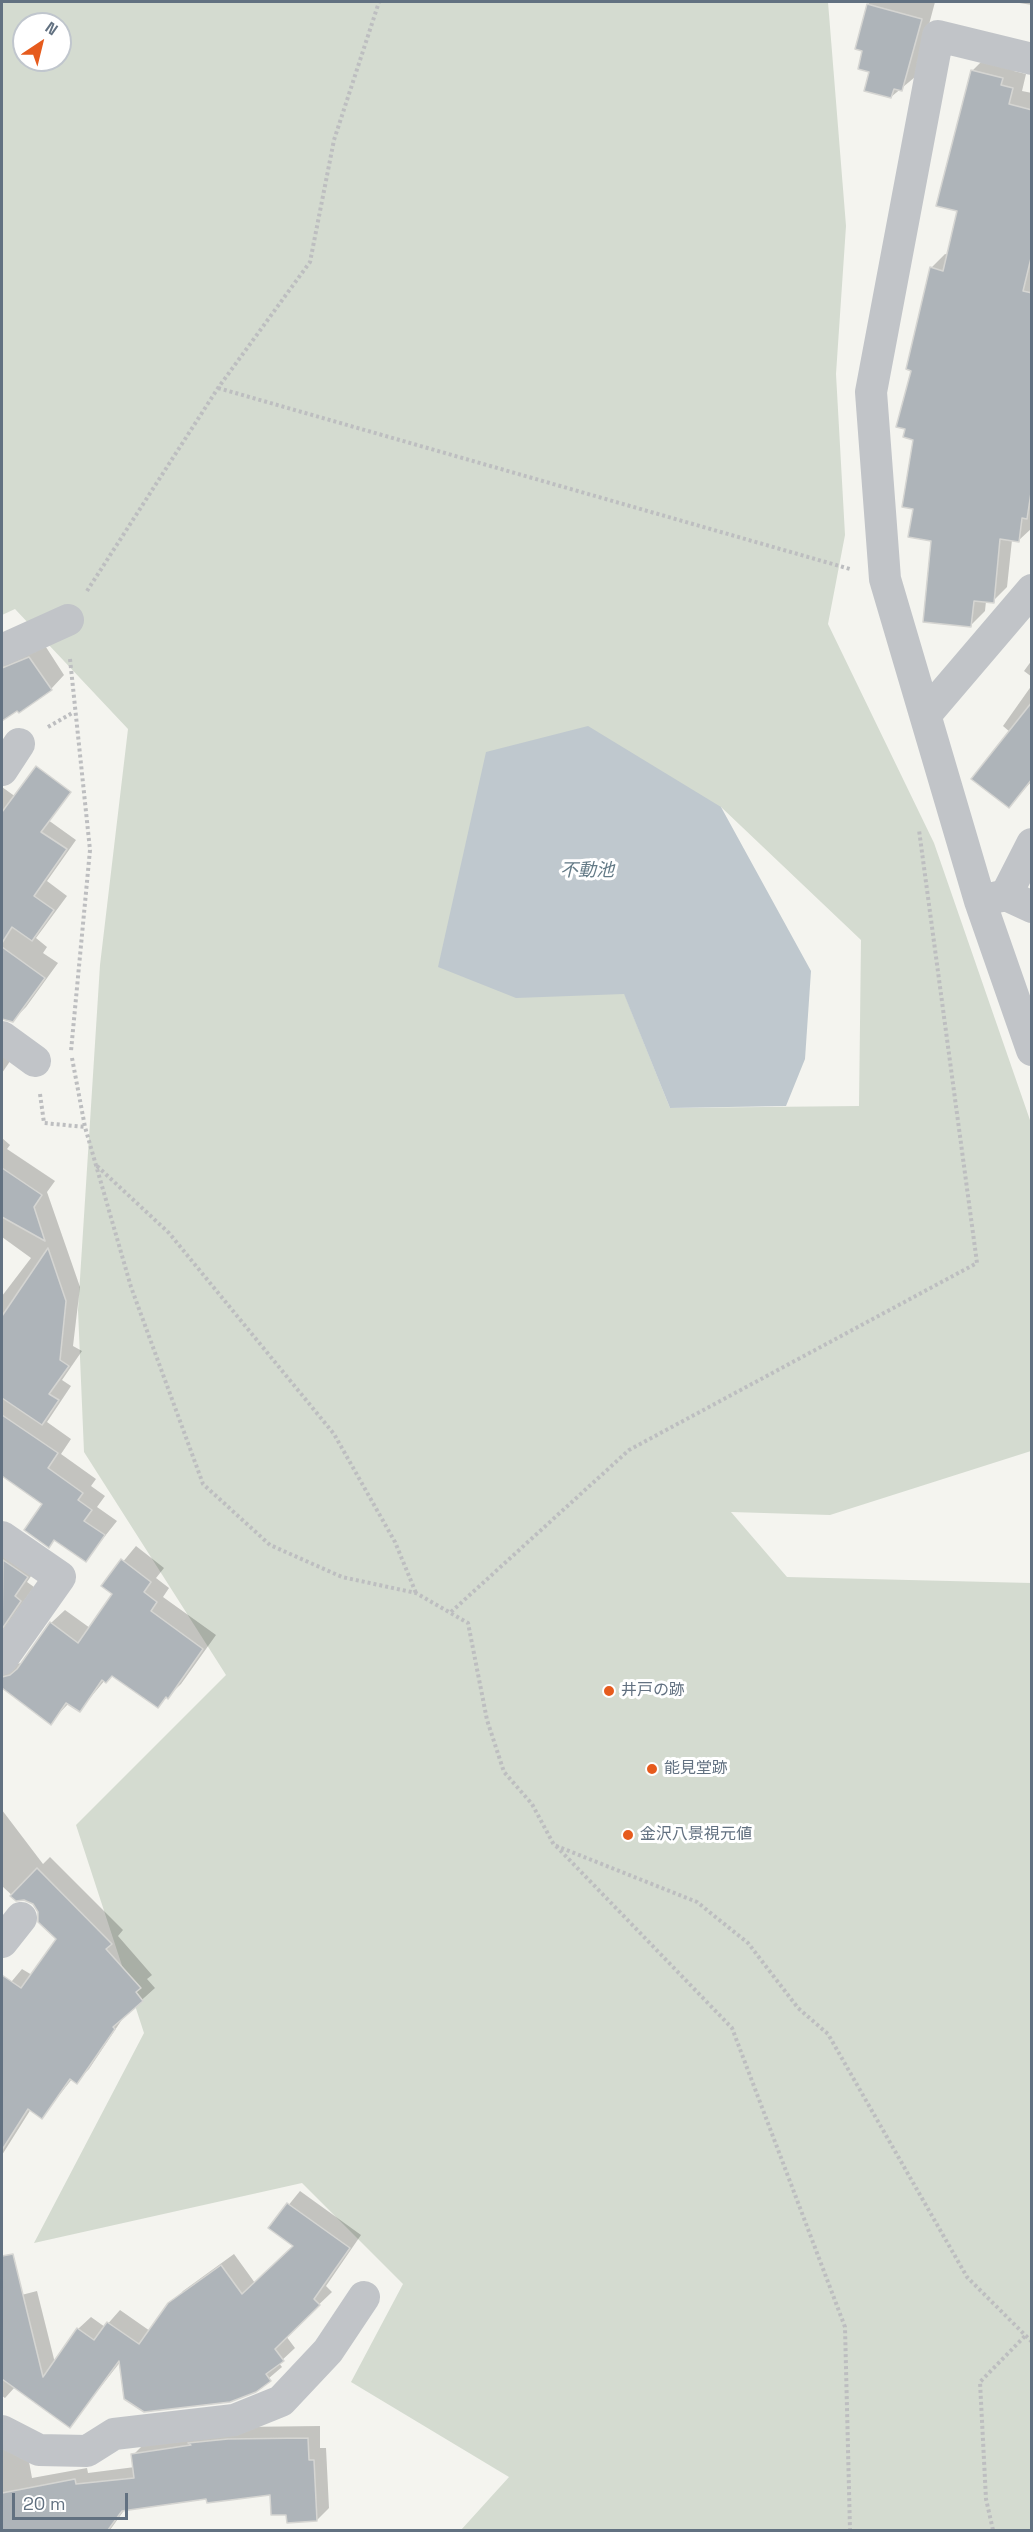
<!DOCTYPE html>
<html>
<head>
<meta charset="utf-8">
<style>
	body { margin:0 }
	#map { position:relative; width:1033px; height:2532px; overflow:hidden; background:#f4f4ef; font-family:"Space Grotesk",sans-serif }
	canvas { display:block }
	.frame { position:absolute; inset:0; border:3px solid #627181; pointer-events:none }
	.north { position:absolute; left:12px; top:12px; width:60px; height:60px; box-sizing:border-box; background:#fff; border:2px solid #c0c6cd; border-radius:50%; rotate:35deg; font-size:16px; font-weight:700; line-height:24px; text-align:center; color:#627181 }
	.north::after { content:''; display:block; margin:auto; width:21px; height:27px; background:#e65b1d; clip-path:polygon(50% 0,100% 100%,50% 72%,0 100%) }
	.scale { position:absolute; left:12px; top:2493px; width:116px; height:27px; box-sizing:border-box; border:3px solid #627181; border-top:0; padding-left:8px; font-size:18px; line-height:21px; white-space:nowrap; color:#627181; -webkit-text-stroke:4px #fff; paint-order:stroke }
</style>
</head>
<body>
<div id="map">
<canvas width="1033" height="2532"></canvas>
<div class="frame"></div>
<div class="north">N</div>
<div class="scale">20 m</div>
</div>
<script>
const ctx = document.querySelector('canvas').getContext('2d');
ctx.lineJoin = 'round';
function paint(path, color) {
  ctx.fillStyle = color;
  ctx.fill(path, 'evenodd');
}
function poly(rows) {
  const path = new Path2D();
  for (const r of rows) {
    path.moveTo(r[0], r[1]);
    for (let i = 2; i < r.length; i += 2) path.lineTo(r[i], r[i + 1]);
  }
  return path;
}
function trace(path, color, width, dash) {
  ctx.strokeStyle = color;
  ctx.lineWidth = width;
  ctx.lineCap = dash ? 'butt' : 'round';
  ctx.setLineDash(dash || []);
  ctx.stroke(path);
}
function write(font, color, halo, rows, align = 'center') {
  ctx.font = font + ' "Space Grotesk","Noto Sans JP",sans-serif';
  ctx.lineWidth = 6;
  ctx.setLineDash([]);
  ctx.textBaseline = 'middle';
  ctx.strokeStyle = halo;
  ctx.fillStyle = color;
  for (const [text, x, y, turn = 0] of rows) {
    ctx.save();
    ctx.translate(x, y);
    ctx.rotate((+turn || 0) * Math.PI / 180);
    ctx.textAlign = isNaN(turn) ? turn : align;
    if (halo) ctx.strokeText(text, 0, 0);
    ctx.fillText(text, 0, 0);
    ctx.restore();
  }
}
paint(poly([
	[2,2,828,2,846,226,836,374,845,535,828,624,934,843,1031,1123,1031,1451,830,1515,731,1512,787,1577,1031,1583,1031,2530,461,2530,509,2477,351,2382,403,2284,302,2183,34,2243,144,2033,76,1825,226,1675,84,1452,78,1310,100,965,128,729,15,609,2,615],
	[24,24,60,24,60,60,24,60],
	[721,807,861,940,859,1106,670,1108,624,993]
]), '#d4dbd0');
paint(poly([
	[588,726,721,807,811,971,805,1059,786,1106,670,1108,624,994,516,998,438,967,486,752]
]), '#bfc8ce');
paint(poly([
	[869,2,935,2,915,77,891,97,871,71,864,50,857,48],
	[1013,2,1032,2,1032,5],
	[986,57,1015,64,1014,71,1026,74,1022,91,1032,93,1032,528,1018,541,1012,540,1007,587,993,601,986,601,985,611,971,625,915,508,913,369,931,268,945,254,949,255,959,210,972,71],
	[44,644,64,675,51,689,2,720,2,665],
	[1032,660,1032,677,1024,671],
	[1032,685,1032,781,1009,806,1010,732,1003,726],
	[2,787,76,840,47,881,67,896,36,938,47,947,43,953,58,963,26,1007,12,1021,2,1018],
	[2,1033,19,1048,2,1073],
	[2,1138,10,1145,7,1149,55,1181,47,1192,80,1287,73,1346,82,1351,62,1380,71,1386,47,1422,71,1439,61,1454,96,1479,91,1486,105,1496,97,1507,117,1521,86,1560,56,1539,49,1546,44,1503,2,1474,2,1296,31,1258,2,1237],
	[136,1546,164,1568,156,1578,169,1588,163,1597,216,1635,181,1684,158,1706,113,1675,105,1680,80,1710,69,1703,50,1723,2,1687,2,1656,14,1664,23,1663,51,1623,65,1610,90,1628,114,1594,103,1586],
	[2,1553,40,1563,27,1582,34,1587,2,1632],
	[2,1810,43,1864,50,1857,123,1930,118,1936,152,1975,147,1979,155,1988,125,2015,89,2069,76,2082,72,2079,42,2117,31,2109,2,2155,2,1993,22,1969,32,1975,58,1938,34,1903,24,1899,16,1899,2,1886],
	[300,2191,361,2235,326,2286,332,2292,286,2336,295,2348,279,2363,282,2367,255,2390,121,2361,70,2426,15,2387,5,2398,2,2396,2,2300,37,2291,55,2363,78,2329,91,2317,105,2327,120,2310,150,2331,183,2291,234,2254,255,2283,295,2245,270,2228],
	[320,2426,320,2448,326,2448,329,2508,317,2520,287,2513,271,2493,207,2498,125,2509,110,2530,57,2530,53,2528,53,2530,2,2530,2,2436,26,2445,32,2478,87,2468,88,2473,135,2467,133,2455,145,2443,241,2427]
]), '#0003');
const building = poly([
	[867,4,922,19,902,91,894,89,891,98,864,91,869,72,858,69,862,51,855,49,867,4],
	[971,70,1003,78,1001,85,1013,88,1009,104,1032,110,1032,254,1023,291,1032,293,1032,486,1027,519,1022,518,1019,542,1000,539,994,603,974,601,971,627,923,622,931,541,908,537,913,509,902,507,913,440,903,437,905,429,896,427,911,371,906,369,930,267,943,271,957,211,936,206,971,70],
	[29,657,52,690,19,713,17,711,2,721,2,668,29,657],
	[1032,702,1032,779,1009,808,971,779,1032,702],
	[36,766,71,792,41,832,67,849,34,896,54,910,32,941,12,927,2,943,2,812,36,766],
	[2,947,45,978,13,1022,2,1019,2,947],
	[2,1168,42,1195,34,1207,45,1241,2,1217,2,1168],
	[48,1248,66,1301,60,1360,69,1366,49,1394,59,1400,42,1425,2,1398,2,1316,48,1248],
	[2,1415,58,1453,48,1468,83,1493,78,1500,92,1510,84,1521,105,1535,86,1562,54,1540,49,1548,24,1530,42,1504,2,1476,2,1415],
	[121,1559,151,1582,144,1592,157,1602,151,1611,203,1649,168,1699,166,1697,158,1708,112,1676,106,1683,102,1680,80,1712,66,1703,51,1725,2,1688,2,1677,10,1675,17,1669,50,1622,78,1643,112,1594,101,1586,121,1559],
	[3,1560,28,1577,15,1596,21,1601,2,1629,3,1560],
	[37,1868,112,1944,106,1949,141,1988,136,1992,143,2001,113,2027,115,2029,77,2084,70,2079,42,2119,28,2109,2,2150,2,1975,21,1988,56,1939,38,1922,38,1912,33,1904,24,1900,16,1901,10,1896,37,1868],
	[287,2203,350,2248,314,2299,320,2305,275,2349,284,2361,266,2374,271,2381,256,2392,230,2402,144,2412,124,2399,119,2361,70,2428,2,2379,2,2256,13,2254,43,2377,77,2328,94,2340,107,2322,139,2344,168,2303,221,2265,242,2294,293,2246,268,2228,287,2203],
	[308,2438,309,2460,314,2460,317,2521,287,2523,286,2515,271,2515,270,2495,207,2503,206,2499,122,2511,108,2530,2,2530,2,2493,75,2479,76,2484,134,2478,131,2454,191,2445,188,2443,228,2439,308,2438]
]);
paint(building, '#aeb4b9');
trace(building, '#d5d5d2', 1.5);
trace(poly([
	[218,388,850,569],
	[87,591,218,388,310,262,334,140,379,2],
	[70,659,90,850,71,1051],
	[48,727,74,712],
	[72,1058,85,1127,131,1287,203,1484,270,1545,342,1577,416,1593,468,1623,487,1720,504,1772,532,1804,554,1845,697,1902,748,1943,798,2008,828,2034,967,2277,1032,2342],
	[40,1094,44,1123,85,1127],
	[97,1166,169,1233,334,1434,395,1542,416,1593],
	[451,1612,629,1450,977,1263,919,830],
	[556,1846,732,2028,845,2327,850,2530],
	[993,2530,986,2499,980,2382,1025,2336]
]), '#bdbec0', 4, [3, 3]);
trace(poly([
	[1032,59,938,36,871,392,885,579,980,901,1032,1050],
	[2,650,68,620],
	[927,713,1032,590],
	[2,770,19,744],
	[1006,895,1032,907],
	[980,901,1006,895,1032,844],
	[2,1037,35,1061],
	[2,1537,60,1577,2,1659],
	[2,1942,21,1918],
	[2,2431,39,2450,87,2451,114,2434,234,2420,281,2401,328,2351,364,2297]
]), '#c1c4c8', 32);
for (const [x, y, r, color] of [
	[609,1691,6,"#e65b1d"],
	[652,1769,6,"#e65b1d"],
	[628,1835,6,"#e65b1d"]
]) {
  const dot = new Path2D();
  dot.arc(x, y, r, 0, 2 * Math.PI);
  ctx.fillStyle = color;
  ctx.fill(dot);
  trace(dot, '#fff', 2);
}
write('16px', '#627181', '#fff', [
	["井戸の跡",621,1691],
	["能見堂跡",664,1769],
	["金沢八景視元値",640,1835]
], 'left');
write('italic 18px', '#637a86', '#fff', [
	["不動池",587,871]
]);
</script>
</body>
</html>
